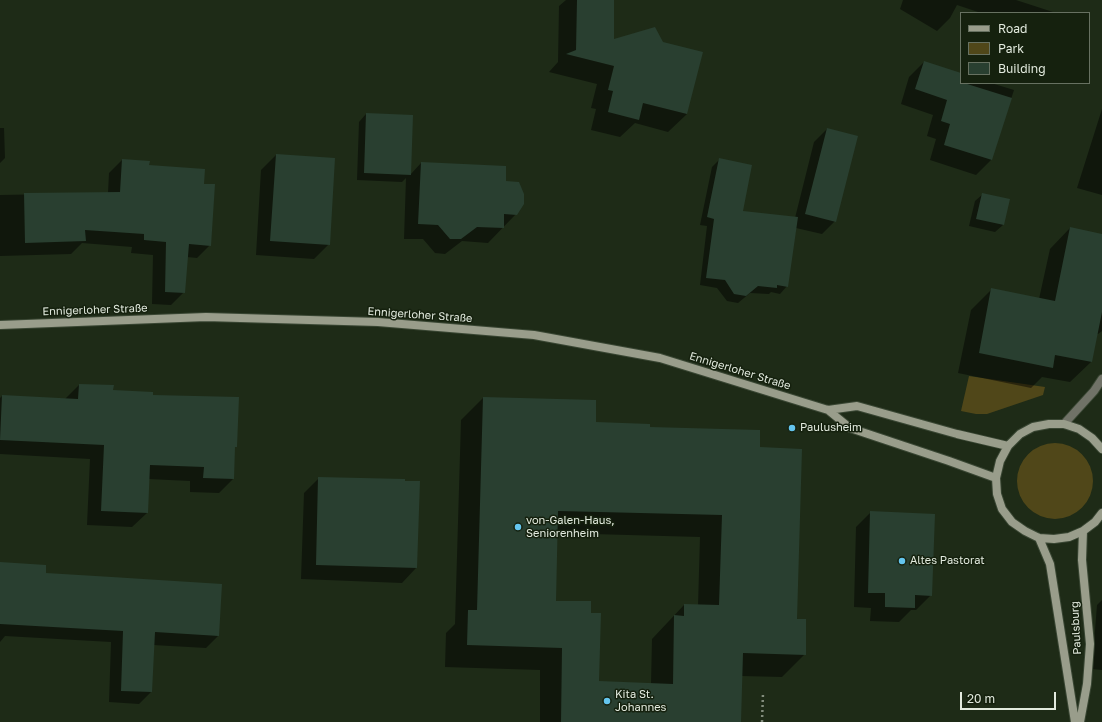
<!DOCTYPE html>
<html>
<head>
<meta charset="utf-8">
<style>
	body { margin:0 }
	#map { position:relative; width:1102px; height:722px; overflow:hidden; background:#1e2b17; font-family:"Golos Text",sans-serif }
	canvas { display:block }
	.legend { position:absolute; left:960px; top:12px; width:130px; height:72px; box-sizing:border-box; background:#15210e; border:1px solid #677161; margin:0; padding:5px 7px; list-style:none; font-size:12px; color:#e2eade }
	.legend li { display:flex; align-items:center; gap:8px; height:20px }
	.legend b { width:20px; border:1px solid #677161 }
	.scale { position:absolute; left:960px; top:692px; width:96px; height:18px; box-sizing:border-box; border:2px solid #e2eade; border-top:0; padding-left:5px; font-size:12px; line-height:14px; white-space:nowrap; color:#e2eade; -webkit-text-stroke:3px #15210e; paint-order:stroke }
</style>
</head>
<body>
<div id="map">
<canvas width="1102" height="722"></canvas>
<ul class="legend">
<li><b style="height:5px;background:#999d8b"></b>Road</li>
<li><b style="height:11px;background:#504719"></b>Park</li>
<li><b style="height:11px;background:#293f30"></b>Building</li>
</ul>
<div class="scale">20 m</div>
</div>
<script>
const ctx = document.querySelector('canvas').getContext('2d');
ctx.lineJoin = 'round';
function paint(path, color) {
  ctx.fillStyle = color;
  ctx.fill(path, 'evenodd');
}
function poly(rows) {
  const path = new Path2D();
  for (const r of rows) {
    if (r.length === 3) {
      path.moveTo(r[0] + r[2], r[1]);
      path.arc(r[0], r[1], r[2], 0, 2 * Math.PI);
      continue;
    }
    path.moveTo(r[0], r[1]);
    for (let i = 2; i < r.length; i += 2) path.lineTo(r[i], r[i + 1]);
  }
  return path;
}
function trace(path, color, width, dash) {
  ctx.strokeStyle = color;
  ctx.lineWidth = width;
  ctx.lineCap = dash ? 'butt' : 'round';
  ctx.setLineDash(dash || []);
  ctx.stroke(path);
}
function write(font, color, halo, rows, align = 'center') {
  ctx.font = font + ' "Golos Text",sans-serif';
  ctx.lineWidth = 3;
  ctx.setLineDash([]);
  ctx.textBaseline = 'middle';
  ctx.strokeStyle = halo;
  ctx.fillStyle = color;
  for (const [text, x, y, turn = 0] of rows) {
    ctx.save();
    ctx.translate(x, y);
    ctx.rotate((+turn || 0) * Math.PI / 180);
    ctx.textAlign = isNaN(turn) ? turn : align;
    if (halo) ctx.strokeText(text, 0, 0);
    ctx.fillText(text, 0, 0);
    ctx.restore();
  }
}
paint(poly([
	[969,376,1045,387,1043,395,987,414,976,414,961,411],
	[1055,481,38]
]), '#504719');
paint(poly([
	[566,0,613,0,613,41,687,114,668,132,635,123,620,137,591,130,596,109,591,108,597,84,549,72,558,62,559,6],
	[903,0,1016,0,1056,13,981,13,957,5,950,18,937,31,900,9],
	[924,62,961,74,961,83,991,83,1014,90,991,160,976,175,930,160,936,139,927,136,933,115,901,104,909,77],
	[1102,109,1102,195,1077,188],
	[366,114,412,116,410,175,421,163,505,182,516,214,488,243,462,241,445,254,435,253,423,239,404,239,406,178,402,182,357,180,359,122],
	[0,128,4,128,5,158,0,163],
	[827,129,835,221,822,234,796,228,787,286,780,294,771,292,769,294,750,293,738,303,727,301,717,288,700,285,707,226,700,225,712,167,720,159,742,212,795,218,814,142],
	[276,155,329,244,314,259,256,255,261,170],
	[122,160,148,166,203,185,210,245,197,258,187,257,184,292,171,305,152,304,153,255,131,253,132,247,82,243,71,254,0,256,0,195,108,193,109,173],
	[983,194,1003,225,995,232,969,226,975,201],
	[1070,228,1102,235,1102,331,1098,334,1097,334,1091,362,1070,382,1042,377,1031,388,958,373,971,310,992,289,1039,299,1050,249],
	[79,385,112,391,152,396,236,446,234,448,233,479,219,493,190,492,190,481,148,479,147,513,132,527,87,525,90,459,0,454,0,398,2,396,65,399],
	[483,398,595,423,649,428,759,448,805,654,782,677,741,676,740,722,540,722,540,670,445,667,446,633,455,624,461,420],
	[556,533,700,537,698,606,684,605,652,639,651,684,598,682,554,602],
	[319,478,419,482,416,568,402,583,301,579,304,493],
	[871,512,931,595,916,610,911,610,899,622,870,621,871,608,854,607,856,527],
	[0,575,218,636,206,648,153,645,151,692,139,704,109,702,111,642,5,636,0,642],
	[1102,600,1102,670,1092,669,1097,605]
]), '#0007');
paint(poly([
	[577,0,614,0,614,39,655,27,663,42,703,52,687,114,643,103,639,120,608,112,613,91,608,90,614,66,566,54,576,50],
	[924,61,961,73,961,83,964,83,1012,98,992,160,944,145,950,124,941,121,947,100,915,89],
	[366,113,413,115,411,175,364,173],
	[827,128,858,136,836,222,805,214],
	[276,154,335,158,330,245,270,241],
	[719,158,752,165,743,211,798,217,788,287,777,285,777,288,758,286,746,296,734,294,725,280,706,278,714,219,707,217],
	[122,159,150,161,149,165,205,169,204,184,215,184,211,246,189,244,185,293,165,292,166,242,144,240,144,234,85,230,86,241,25,243,24,193,120,192],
	[421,162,506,166,506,181,519,182,524,194,524,204,517,215,504,214,504,228,477,227,461,239,450,239,438,225,418,224],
	[982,193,1010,199,1004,225,976,219],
	[1070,227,1102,234,1102,312,1092,362,1055,355,1053,368,979,353,991,288,1055,301],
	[79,384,114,385,113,390,153,392,153,395,239,397,237,447,235,447,234,479,203,478,204,467,150,465,148,513,101,511,104,445,0,440,2,395,78,399],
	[483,397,596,400,596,422,650,424,650,427,760,430,760,447,802,449,797,619,806,619,806,655,743,653,741,722,561,722,562,648,467,645,468,610,477,610],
	[558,511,722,515,719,605,684,604,684,616,674,615,673,684,599,681,601,613,591,613,591,601,556,601],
	[318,477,405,479,405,481,420,481,417,568,316,565],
	[870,511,935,514,932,596,915,595,915,608,885,607,885,593,868,593],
	[0,562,46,565,46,573,112,577,222,584,219,636,155,632,152,692,121,691,123,631,0,624]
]), '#293f30');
const street = poly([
	[1064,424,1094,391,1102,379]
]);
const secondary = poly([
	[0,325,206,317,378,322,534,335,660,358,828,410,857,406,957,434,1008,446],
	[828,410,850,428,949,461,996,478],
	[1102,449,1092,438,1079,429,1064,424,1049,424,1033,427,1020,434,1008,446,1000,461,996,478,997,494,1002,509,1012,522,1025,531,1039,538,1054,539,1069,537,1083,531,1095,522,1102,513],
	[1039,538,1050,564,1075,722],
	[1080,722,1087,684,1090,644,1082,560,1083,531]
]);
trace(street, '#394633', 10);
trace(secondary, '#394633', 10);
trace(poly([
	[762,722,763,693]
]), '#838d7d', 2.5, [2, 3]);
trace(street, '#707267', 8);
trace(secondary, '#999d8b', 8);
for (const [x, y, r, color] of [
	[792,428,4,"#64c5ee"],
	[518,527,4,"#64c5ee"],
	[902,561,4,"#64c5ee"],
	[607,701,4,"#64c5ee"]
]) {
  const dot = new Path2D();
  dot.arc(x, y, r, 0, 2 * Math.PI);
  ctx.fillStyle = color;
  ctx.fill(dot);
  trace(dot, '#15210e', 1.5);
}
write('11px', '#e2eade', '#15210e', [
	["Ennigerloher Straße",95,310,-2],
	["Ennigerloher Straße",420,315,4],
	["Ennigerloher Straße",740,371,17],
	["Paulsburg",1076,628,-93]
]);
write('11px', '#e2eade', '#15210e', [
	["Paulusheim",800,428],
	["von-Galen-Haus,",526,521],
	["Seniorenheim",526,534],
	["Altes Pastorat",910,561],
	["Kita St.",615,695],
	["Johannes",615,708]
], 'left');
</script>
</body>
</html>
